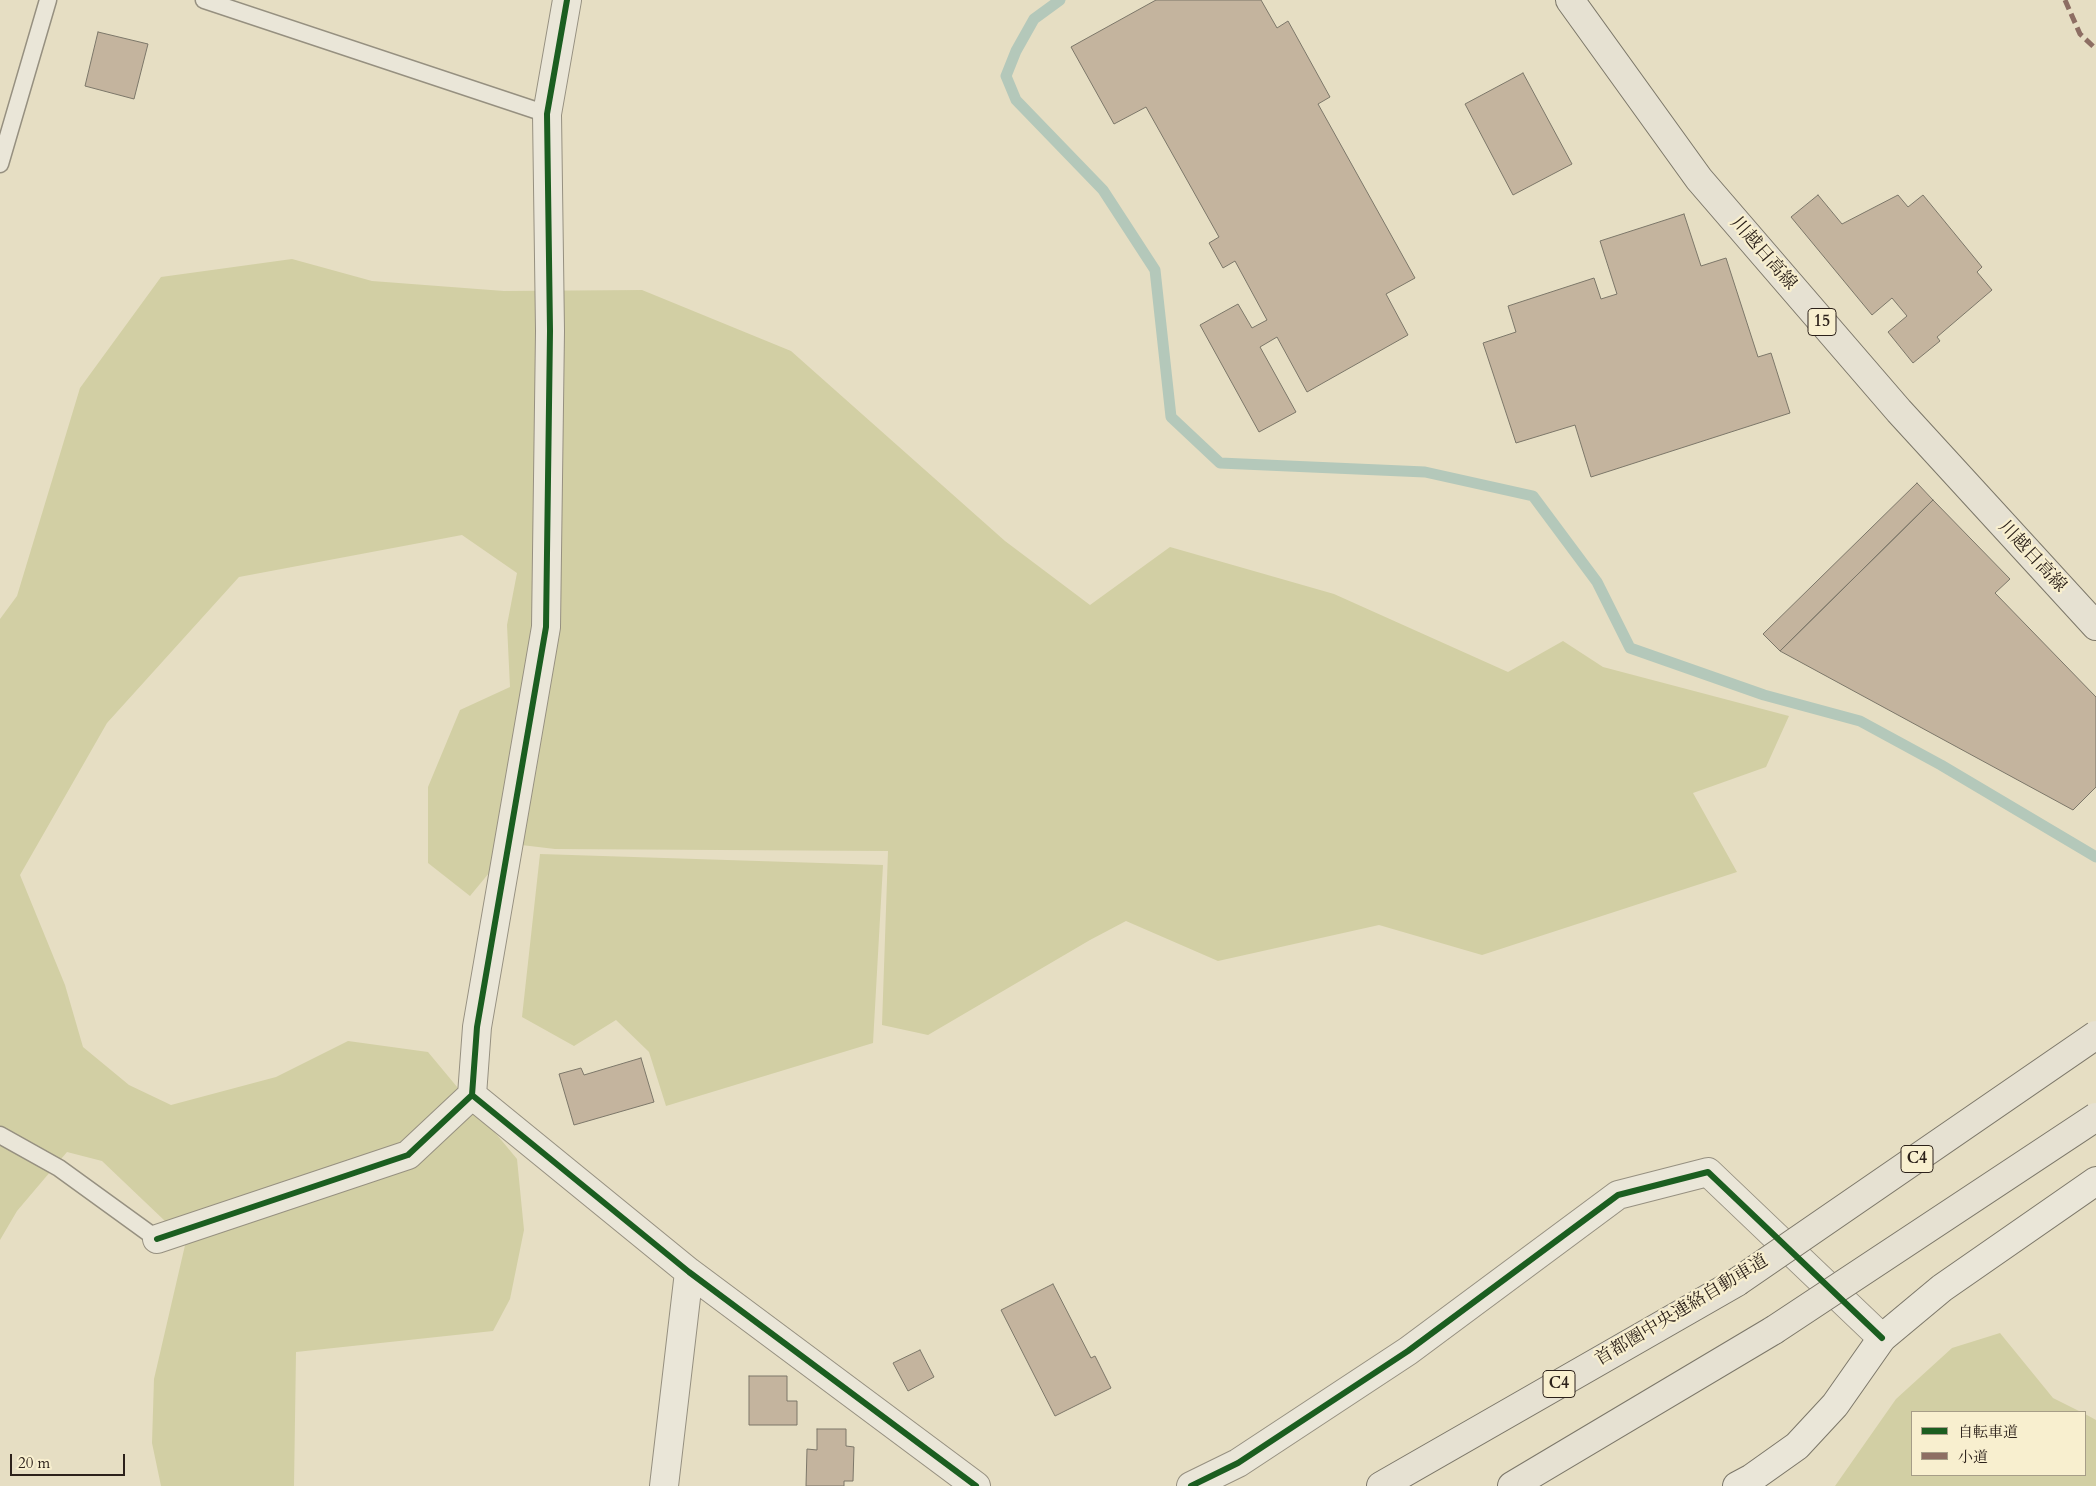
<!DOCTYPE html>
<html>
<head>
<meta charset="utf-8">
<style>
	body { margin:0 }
	#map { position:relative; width:2096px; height:1486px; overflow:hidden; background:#e6dec3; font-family:Cardo,"Noto Serif JP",serif }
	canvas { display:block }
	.legend { position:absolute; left:1911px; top:1411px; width:175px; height:65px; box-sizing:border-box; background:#f8efcf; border:1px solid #a69d87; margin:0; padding:6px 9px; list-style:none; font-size:15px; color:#2c211a }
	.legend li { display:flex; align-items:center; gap:10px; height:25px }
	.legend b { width:25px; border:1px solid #a69d87 }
	.scale { position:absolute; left:10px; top:1454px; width:115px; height:22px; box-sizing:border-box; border:2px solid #2c211a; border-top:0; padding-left:6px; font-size:15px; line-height:18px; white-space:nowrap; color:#2c211a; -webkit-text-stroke:4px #f8efcf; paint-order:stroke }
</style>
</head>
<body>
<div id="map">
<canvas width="2096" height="1486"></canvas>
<ul class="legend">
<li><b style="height:6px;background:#1b5e20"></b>自転車道</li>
<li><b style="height:6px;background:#8d6e63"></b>小道</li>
</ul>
<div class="scale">20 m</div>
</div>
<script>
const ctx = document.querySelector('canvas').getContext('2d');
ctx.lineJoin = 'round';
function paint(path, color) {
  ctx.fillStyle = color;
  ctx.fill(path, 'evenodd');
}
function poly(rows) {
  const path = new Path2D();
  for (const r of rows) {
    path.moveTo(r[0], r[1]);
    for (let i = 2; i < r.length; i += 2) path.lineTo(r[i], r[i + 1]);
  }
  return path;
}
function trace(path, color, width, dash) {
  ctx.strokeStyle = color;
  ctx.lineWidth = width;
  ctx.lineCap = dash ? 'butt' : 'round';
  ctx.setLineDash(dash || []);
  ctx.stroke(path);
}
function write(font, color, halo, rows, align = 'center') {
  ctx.font = font + ' Cardo,"Noto Serif JP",serif';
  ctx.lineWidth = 4.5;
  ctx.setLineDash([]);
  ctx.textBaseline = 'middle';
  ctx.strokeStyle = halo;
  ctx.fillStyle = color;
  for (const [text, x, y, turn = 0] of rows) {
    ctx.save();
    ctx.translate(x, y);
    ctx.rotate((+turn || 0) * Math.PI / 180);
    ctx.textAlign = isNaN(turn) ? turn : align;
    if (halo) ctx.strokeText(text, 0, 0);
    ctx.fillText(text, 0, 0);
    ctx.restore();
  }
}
paint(poly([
	[292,259,372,281,504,291,642,290,791,351,1005,541,1090,605,1170,547,1334,594,1508,672,1563,641,1603,667,1789,716,1766,767,1693,793,1737,872,1482,955,1379,925,1218,961,1126,921,1090,940,928,1035,882,1025,888,851,555,849,513,844,470,896,428,863,428,787,460,710,510,687,507,625,517,573,462,535,239,577,107,723,20,875,65,985,83,1047,129,1085,171,1105,276,1077,348,1041,428,1052,517,1159,524,1230,510,1299,493,1331,296,1352,294,1486,161,1486,152,1443,154,1379,186,1241,102,1161,67,1152,17,1211,0,1240,0,619,17,596,80,388,161,277],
	[540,854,883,865,873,1043,666,1106,649,1052,616,1020,574,1046,522,1017],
	[2000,1333,2053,1398,2081,1412,1912,1412,1912,1475,2085,1475,2085,1414,2096,1420,2096,1486,1835,1486,1896,1399,1952,1348]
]), '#d2cfa4');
trace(poly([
	[1060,0,1034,19,1016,51,1006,76,1016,100,1103,190,1155,270,1171,417,1220,463,1425,472,1533,496,1597,582,1630,648,1764,695,1860,721,1941,765,2096,857]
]), '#b4c8ba', 11);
const building = poly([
	[1156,0,1261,0,1277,28,1288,21,1330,97,1318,104,1415,278,1386,294,1408,335,1307,392,1277,337,1260,347,1296,412,1259,432,1200,325,1238,304,1252,328,1267,320,1235,261,1223,268,1209,243,1219,237,1146,107,1114,124,1071,47,1156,0],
	[98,32,148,44,134,99,85,86,98,32],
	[1523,73,1572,164,1513,195,1465,104,1523,73],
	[1818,195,1842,224,1898,195,1908,207,1923,195,1982,267,1977,272,1992,290,1937,337,1940,341,1913,363,1888,332,1907,316,1892,298,1872,315,1791,217,1818,195],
	[1684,214,1701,266,1726,258,1758,357,1771,353,1790,413,1591,477,1575,425,1516,443,1483,343,1516,332,1508,306,1594,278,1601,299,1617,294,1600,241,1684,214],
	[1917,483,1933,500,1780,651,1763,634,1917,483],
	[1933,500,2010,579,1995,593,2096,697,2096,787,2073,810,1780,651,1933,500],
	[641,1058,654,1102,574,1125,559,1074,581,1068,584,1075,641,1058],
	[1053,1284,1091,1358,1095,1356,1111,1388,1055,1416,1001,1310,1053,1284],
	[920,1350,934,1377,908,1391,893,1363,920,1350],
	[749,1376,787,1376,787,1401,797,1401,797,1425,749,1425,749,1376],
	[817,1429,846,1429,846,1446,854,1447,853,1481,844,1481,844,1486,806,1486,807,1449,817,1450,817,1429]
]);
paint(building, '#c4b49e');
trace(building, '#7c7769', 1);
const lane = poly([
	[204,0,547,114],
	[0,164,48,0],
	[0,1135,59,1168,157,1239]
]);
const street = poly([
	[472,1095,689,1272,976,1486],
	[157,1239,408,1155,472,1095,477,1027,546,627,550,331,547,114,567,0],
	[664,1486,689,1272],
	[1191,1486,1238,1463,1408,1351,1618,1195,1708,1172,1882,1338]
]);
const secondary = poly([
	[1737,1486,1752,1478,1797,1446,1835,1405,1882,1338,1942,1288,2096,1181]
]);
const primary = poly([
	[1570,0,1699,179,1899,411,2096,626]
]);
const highway = poly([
	[1381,1486,1737,1282],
	[1512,1486,1774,1330]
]);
trace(lane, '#969080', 19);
trace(street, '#969080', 30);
trace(secondary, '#7c7769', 30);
trace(primary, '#7c7769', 30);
trace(highway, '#7c7769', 30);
trace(lane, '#eae6d8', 16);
trace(street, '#eae6d8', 28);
trace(secondary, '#eae6d8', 28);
trace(primary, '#e6e1d2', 28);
trace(highway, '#e6e1d2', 28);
const highwayBridge = poly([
	[1737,1282,2096,1035],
	[1774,1330,2096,1117]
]);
trace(highwayBridge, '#7c7769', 30, []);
trace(highwayBridge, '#e6e1d2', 28);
trace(poly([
	[2065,0,2080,34,2096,49]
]), '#8d6e63', 5, [10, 5]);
trace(poly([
	[472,1095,689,1272,976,1486],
	[157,1239,408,1155,472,1095,477,1027,546,627,550,331,547,114,567,0],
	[1191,1486,1238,1463,1408,1351,1618,1195,1708,1172,1882,1338]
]), '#1b5e20', 6);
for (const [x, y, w] of [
	[1822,322,28],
	[1917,1159,32],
	[1559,1384,32]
]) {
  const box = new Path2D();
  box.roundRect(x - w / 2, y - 13.5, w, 27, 4);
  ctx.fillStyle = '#f8efcf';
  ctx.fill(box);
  trace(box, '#2c211a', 1);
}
write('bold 16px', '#2c211a', null, [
	["15",1822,322],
	["C4",1917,1159],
	["C4",1559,1384]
]);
write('18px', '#2c211a', '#f8efcf', [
	["川越日高線",1763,254,49],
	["川越日高線",2032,557,47],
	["首都圏中央連絡自動車道",1682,1311,-31]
]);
</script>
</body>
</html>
